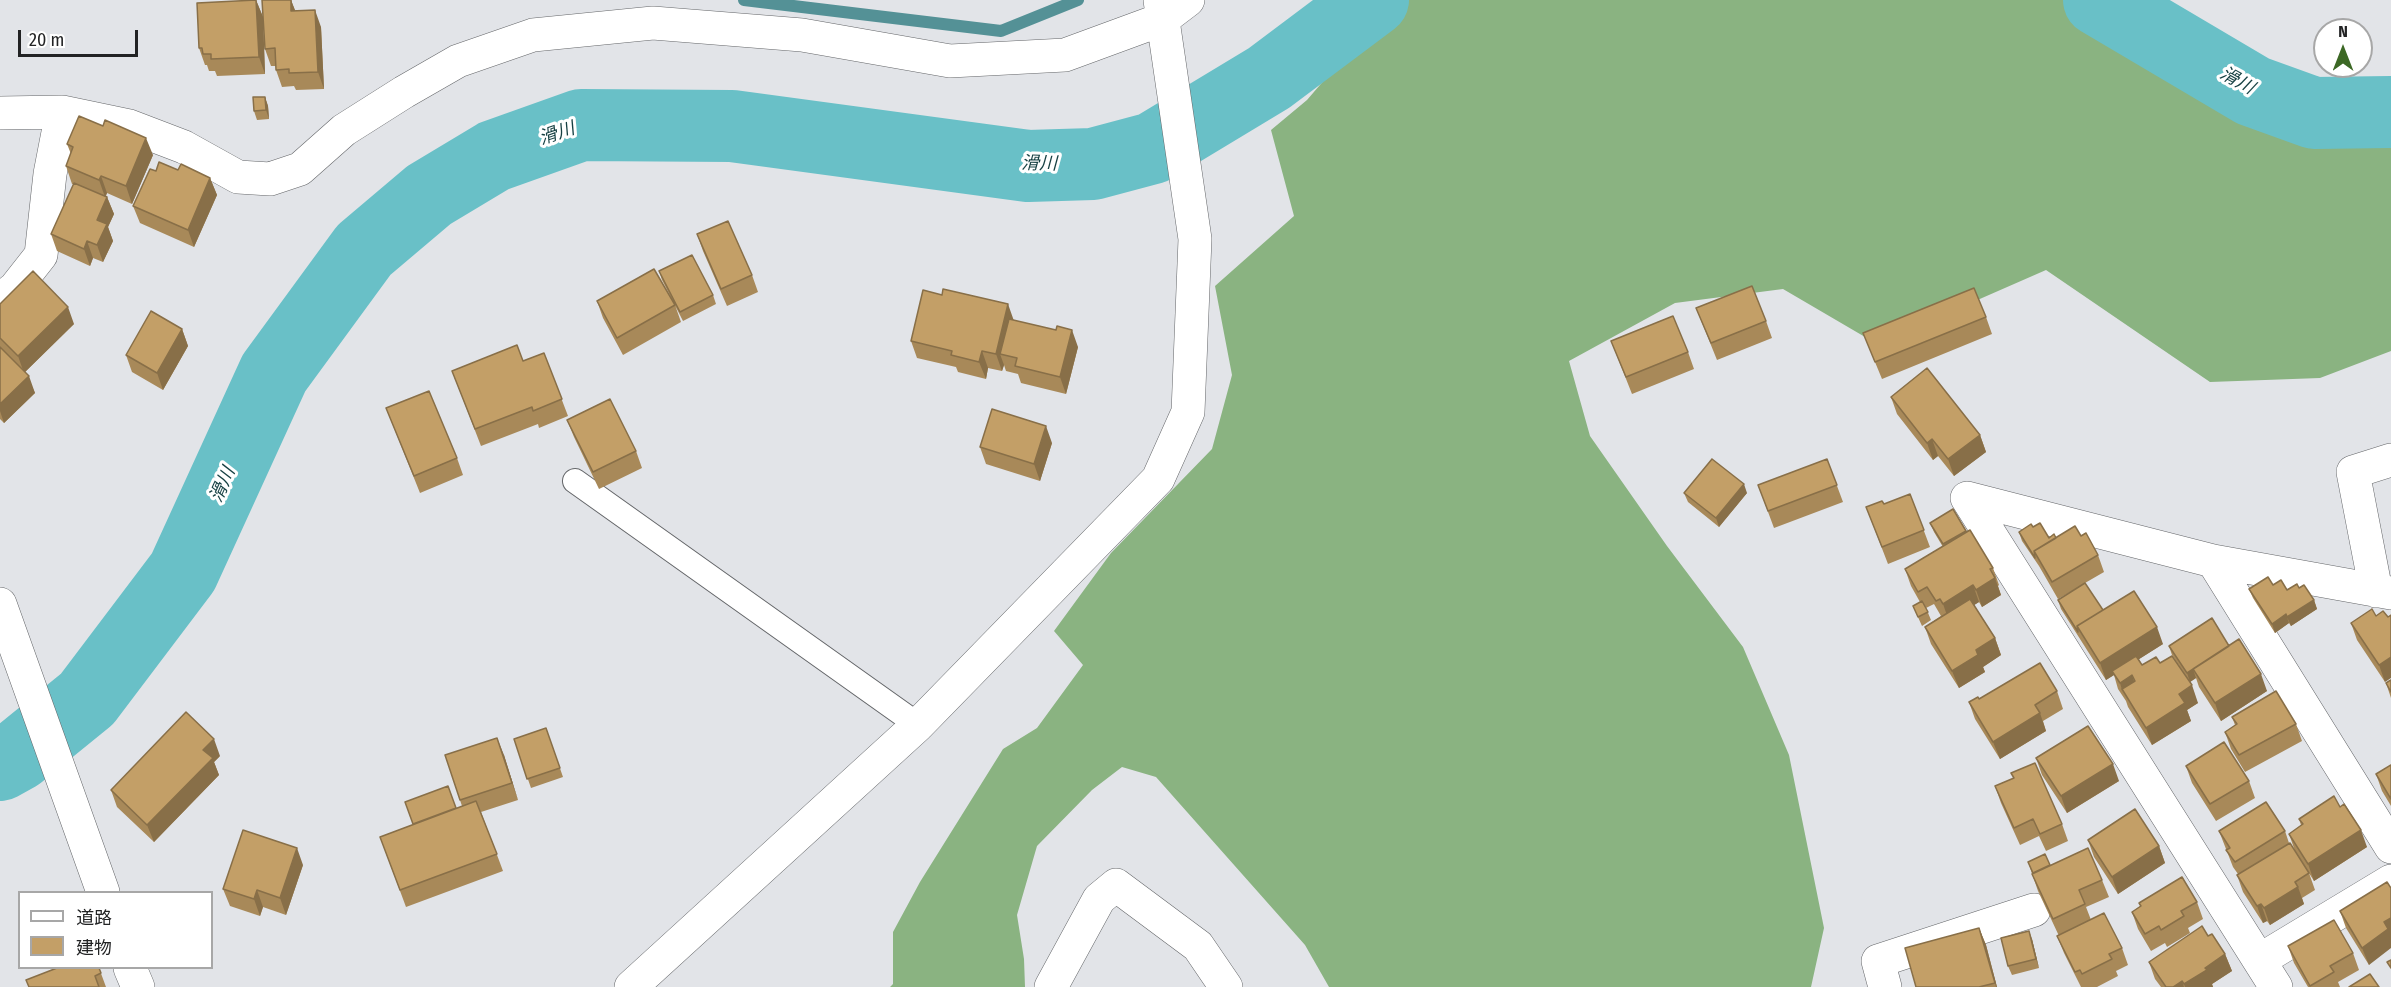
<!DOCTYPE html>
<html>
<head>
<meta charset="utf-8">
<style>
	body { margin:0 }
	#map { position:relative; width:2391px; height:987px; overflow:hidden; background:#e2e4e8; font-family:"Fira Sans Condensed","Noto Sans JP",sans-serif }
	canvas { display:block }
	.legend { position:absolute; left:18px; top:891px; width:195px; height:78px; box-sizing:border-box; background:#fff; border:2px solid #a7a7a7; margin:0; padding:8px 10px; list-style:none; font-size:18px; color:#222324 }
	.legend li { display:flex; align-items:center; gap:12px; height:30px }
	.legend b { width:30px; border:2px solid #a7a7a7 }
	.north { position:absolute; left:2313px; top:18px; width:60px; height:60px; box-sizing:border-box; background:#fff; border:2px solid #a7a7a7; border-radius:50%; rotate:0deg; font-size:16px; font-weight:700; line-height:24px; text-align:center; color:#222324 }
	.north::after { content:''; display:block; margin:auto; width:21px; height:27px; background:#3c6825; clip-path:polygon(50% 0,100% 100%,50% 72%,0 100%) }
	.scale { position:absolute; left:18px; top:30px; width:120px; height:27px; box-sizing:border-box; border:3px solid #222324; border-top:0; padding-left:8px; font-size:18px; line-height:21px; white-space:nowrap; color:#222324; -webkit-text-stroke:4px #fff; paint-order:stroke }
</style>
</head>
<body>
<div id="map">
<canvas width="2391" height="987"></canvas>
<ul class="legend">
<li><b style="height:8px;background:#fff"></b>道路</li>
<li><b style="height:16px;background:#c39f67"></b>建物</li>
</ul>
<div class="north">N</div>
<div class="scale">20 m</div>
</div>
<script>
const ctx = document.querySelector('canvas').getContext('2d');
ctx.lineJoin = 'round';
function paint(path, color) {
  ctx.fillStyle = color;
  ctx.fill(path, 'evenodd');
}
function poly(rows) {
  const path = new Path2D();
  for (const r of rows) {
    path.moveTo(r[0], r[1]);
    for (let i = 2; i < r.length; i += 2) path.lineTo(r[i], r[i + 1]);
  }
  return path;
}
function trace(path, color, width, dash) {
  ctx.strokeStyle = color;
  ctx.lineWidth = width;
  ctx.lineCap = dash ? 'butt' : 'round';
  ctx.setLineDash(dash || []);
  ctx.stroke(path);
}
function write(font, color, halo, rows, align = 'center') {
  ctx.font = font + ' "Fira Sans Condensed","Noto Sans JP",sans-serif';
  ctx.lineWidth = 6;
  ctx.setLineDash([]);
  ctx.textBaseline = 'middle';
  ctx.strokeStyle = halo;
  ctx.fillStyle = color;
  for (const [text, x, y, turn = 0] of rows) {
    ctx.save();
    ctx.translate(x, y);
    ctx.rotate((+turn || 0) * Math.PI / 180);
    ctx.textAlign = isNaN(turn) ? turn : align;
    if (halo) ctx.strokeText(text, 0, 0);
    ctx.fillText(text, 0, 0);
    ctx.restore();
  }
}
paint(poly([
	[1406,0,2064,0,2091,24,2220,94,2295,127,2362,144,2391,145,2391,351,2320,378,2210,382,2046,270,1877,344,1783,289,1675,303,1569,361,1590,436,1667,546,1743,647,1789,755,1824,928,1811,987,1329,987,1305,945,1156,777,1122,767,1092,790,1037,846,1017,915,1024,959,1025,987,890,987,893,984,893,932,920,882,1003,749,1037,728,1083,665,1054,631,1111,553,1212,449,1232,375,1215,286,1294,216,1271,130,1307,100,1375,21]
]), '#8ab381');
trace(poly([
	[744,0,1001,31,1078,0]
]), '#549196', 12);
trace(poly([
	[2099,0,2253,91,2314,113,2391,112],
	[0,765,18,755,87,699,183,572,274,373,364,250,429,195,494,156,581,125,732,126,1028,166,1093,164,1153,148,1269,78,1373,0]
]), '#69c0c7', 72);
const lane = poly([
	[575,481,918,725]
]);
const street = poly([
	[0,113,62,112,129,126,184,147,238,177,270,179,300,169,344,130,404,92,458,61,533,35,653,23,802,35,950,61,1065,55,1163,19,1188,0],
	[0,300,15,288,41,255,50,174,62,112],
	[2213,561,2391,847],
	[2376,591,2353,472,2391,460],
	[2260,960,2391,881],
	[631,987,918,725,1158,479,1188,412,1195,239,1160,0],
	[1051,987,1099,899,1116,885,1198,946,1226,987],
	[1885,987,1878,961,2034,910],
	[2276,987,1967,498,2213,561,2391,593]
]);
const secondary = poly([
	[0,604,103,892],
	[130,968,138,987]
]);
trace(lane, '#646669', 26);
trace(street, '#646669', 34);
trace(secondary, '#646669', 34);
trace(lane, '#fff', 24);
trace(street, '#fff', 33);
trace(secondary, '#fff', 33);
paint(poly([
	[256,0,263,17,265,74,217,76,215,71,209,71,207,65,205,65,199,48],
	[262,0,291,0,295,11,321,27,324,89,296,90,294,86,282,87,276,70,276,66,271,66,265,49],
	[265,97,268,106,269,119,257,120,254,111],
	[67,144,153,155,132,204,107,193,106,196,107,197,114,214,108,227,113,241,103,262,93,258,90,266,57,251,51,234,74,184,72,184,66,166,71,154],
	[178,170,210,178,217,195,194,247,140,223,133,206,156,171],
	[697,234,752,275,758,292,727,306,703,251],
	[659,271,713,295,716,304,683,321,662,280],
	[597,301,675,305,681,322,623,355,603,318],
	[0,304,74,324,25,372,35,393,4,423,0,419],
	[1696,308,1766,321,1772,338,1717,360],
	[1986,317,1992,334,1882,379,1863,333],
	[1014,320,1078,347,1066,394,1021,383,1018,374,1006,371,1004,365,1002,371,988,368,986,379,958,372,956,367,917,358,911,341],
	[182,329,188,346,163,390,132,372,126,355],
	[1611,341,1688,352,1694,369,1632,394],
	[544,353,568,416,539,428,538,424,481,446,452,371,523,361],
	[1891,397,1980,435,1986,452,1954,476,1938,456,1933,460,1897,414],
	[386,408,457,458,463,475,420,493],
	[567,420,636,451,642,468,599,489,574,437],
	[1052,443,1040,481,986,464,980,447],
	[1827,459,1843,502,1774,528,1758,485],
	[1684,493,1747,493,1719,527,1688,502],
	[1910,494,1930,547,1888,564,1866,507,1884,504],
	[1953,509,1966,532,1993,568,1999,585,1998,586,2001,595,1982,607,1979,602,1974,605,1995,638,2001,655,1983,667,1985,672,1959,688,1931,644,1925,627,1941,616,1934,604,1926,608,1931,620,1922,626,1913,606,1920,602,1911,586,1905,569,1943,547,1934,532,1930,523],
	[2033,527,2049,538,2081,536,2098,555,2104,572,2085,583,2103,610,2163,644,2139,659,2142,665,2160,663,2198,703,2187,710,2191,721,2152,745,2128,707,2126,701,2118,689,2114,675,2106,680,2061,609,2058,600,2084,584,2058,599,2039,566,2022,541,2019,532],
	[2299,588,2314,600,2317,609,2291,626,2289,623,2275,633,2253,598,2249,589,2287,590],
	[2376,616,2388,617,2385,682,2357,640,2351,623],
	[2169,646,2229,646,2267,691,2221,721,2199,687,2196,678,2190,682,2172,655],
	[2391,680,2391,698,2386,683],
	[2057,691,2063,709,2043,721,2046,731,2000,759,1975,719,1969,702,1979,699],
	[2232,717,2296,724,2302,741,2245,772,2231,749,2225,732,2235,725],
	[546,728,563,777,531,788,514,739],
	[445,755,504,755,518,800,481,812,503,871,406,907,380,837,462,806],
	[220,756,214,762,219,775,154,842,117,807,111,790],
	[2036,758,2119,781,2067,813,2042,775],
	[2391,765,2391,806,2382,791,2376,774],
	[2186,766,2249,781,2255,798,2216,821,2192,783],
	[1995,786,2062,824,2068,841,2046,851,2039,836,2020,845,2001,803],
	[2340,807,2367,847,2314,881,2295,851,2289,834,2301,825,2299,819],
	[2219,831,2285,831,2289,843,2309,873,2315,890,2302,898,2304,904,2270,925,2267,921,2263,923,2243,892,2237,875,2238,874,2233,867],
	[2088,840,2159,846,2165,863,2118,894,2094,857],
	[2028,862,2050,865,2102,880,2109,897,2086,907,2091,920,2122,948,2128,965,2116,971,2118,976,2097,987,2081,987,2064,953,2057,936,2059,936,2038,891],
	[303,865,286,915,263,907,260,916,230,906,223,889],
	[2391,888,2369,965,2346,928,2340,911],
	[2197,902,2203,919,2188,928,2190,933,2167,947,2165,943,2151,951,2138,929,2132,912,2140,906,2139,903],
	[1979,928,1986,945,1997,987,1916,987],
	[2208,936,2225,954,2232,971,2212,984,2213,987,2161,987,2155,979,2149,962],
	[2032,939,2039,968,2012,975,2008,966],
	[2288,946,2353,953,2359,970,2338,982,2340,987,2308,987,2294,963],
	[99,968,106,987,28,987]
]), '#a88959');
paint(poly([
	[256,0,263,17,265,74,259,57],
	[291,0,297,15,291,11],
	[315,10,321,27,324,89,318,72],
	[265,97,268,106,269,119,266,110],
	[146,138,153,155,132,204,126,186],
	[101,176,107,193,105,197,99,180],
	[210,178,217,195,194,247,188,230],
	[107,197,114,214,108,227,113,241,103,262,97,245,97,220],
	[87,241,93,258,90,266,84,249],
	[1008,304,1014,321,1000,354,1004,365,1002,371,996,354],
	[68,307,74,324,24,373,18,356],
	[182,329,188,346,163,390,157,373],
	[1072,330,1078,347,1066,394,1060,377],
	[982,351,988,368,986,379,979,362],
	[29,376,35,393,4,423,0,411,0,404],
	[1046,426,1052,443,1040,481,1034,464],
	[1980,435,1986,452,1954,476,1948,459],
	[1932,439,1938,456,1933,460,1927,443],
	[1744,484,1747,493,1719,527,1716,518],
	[1995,578,2001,595,1982,607,1976,590],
	[1973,585,1979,602,1949,621,1943,604],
	[2314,600,2317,609,2291,626,2287,617],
	[2286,614,2289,623,2275,633,2272,624],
	[2157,627,2163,644,2114,675,2112,671,2114,675,2106,680,2100,663],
	[1995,638,2001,655,1983,667,1985,672,1959,688,1952,671,1976,650],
	[2229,646,2193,669,2196,678,2190,682,2187,673],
	[2391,657,2391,678,2385,682,2379,665],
	[2261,674,2267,691,2221,721,2215,703],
	[2132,675,2138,693,2122,690,2120,683],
	[2192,685,2198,703,2187,710,2191,721,2152,745,2146,728,2179,694],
	[2040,713,2046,731,2000,759,1993,742],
	[497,738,504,755,518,800,512,783],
	[214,739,220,756,214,762,219,775,154,842,147,825,203,750],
	[2113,764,2119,781,2067,813,2061,796],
	[2361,830,2367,847,2314,881,2308,864],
	[2159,846,2165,863,2118,894,2112,877],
	[297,848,303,865,286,915,280,898],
	[2298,887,2304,904,2270,925,2264,908],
	[257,890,263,907,260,916,254,899],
	[2261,904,2267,921,2263,923,2257,906],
	[2391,918,2391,948,2369,965,2362,948,2384,922],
	[1979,928,1986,945,1997,987,1996,987,1995,983],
	[2029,931,2032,939,2039,968,2036,959],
	[2225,954,2232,971,2212,984,2213,987,2185,987,2184,984,2205,968],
	[2182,981,2184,987,2173,987]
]), '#886f48');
const building = poly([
	[256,0,259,57,211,59,211,54,203,54,202,48,199,48,197,3,256,0],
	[262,0,291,0,291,11,315,10,318,72,289,73,289,69,276,70,275,48,265,49,262,0],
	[253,97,265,97,266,110,254,111,253,97],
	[79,116,103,126,105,120,146,138,126,186,101,176,99,180,66,166,73,147,67,144,79,116],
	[159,162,178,170,181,164,210,178,188,230,133,206,150,169,156,171,159,162],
	[74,183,107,197,97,220,107,224,97,245,87,241,84,249,51,234,74,183],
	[728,221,752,275,721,289,697,234,728,221],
	[692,255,713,295,680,312,659,271,692,255],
	[654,269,675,305,617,338,597,301,654,269],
	[33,271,68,307,18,356,0,338,0,304,33,271],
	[1752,286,1766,321,1711,343,1696,308,1752,286],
	[1974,288,1986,317,1875,362,1863,333,1974,288],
	[943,289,1008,304,996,354,982,351,979,362,951,355,952,351,911,341,923,290,942,295,943,289],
	[151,311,182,329,157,373,126,355,151,311],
	[1673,316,1688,352,1626,377,1611,341,1673,316],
	[1009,319,1056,330,1057,326,1072,330,1060,377,1015,366,1017,358,1000,354,1009,319],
	[517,345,523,361,544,353,562,399,533,411,532,407,475,429,452,371,517,345],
	[0,347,29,376,0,404,0,347],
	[1927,368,1980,435,1948,459,1932,439,1927,443,1891,397,1927,368],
	[429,391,457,458,414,476,386,408,429,391],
	[610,399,636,451,593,472,567,420,610,399],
	[992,409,1046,426,1034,464,980,447,992,409],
	[1712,459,1744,484,1716,518,1684,493,1712,459],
	[1827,459,1837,485,1768,511,1758,485,1827,459],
	[1910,494,1924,530,1882,547,1866,507,1882,501,1884,504,1910,494],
	[1953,509,1966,531,1943,544,1930,523,1953,509],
	[2040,523,2049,538,2054,534,2056,538,2034,551,2035,558,2019,532,2031,524,2033,527,2040,523],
	[2075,526,2081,536,2086,533,2098,555,2052,582,2034,551,2075,526],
	[1970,530,1993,568,1990,569,1995,578,1976,590,1973,585,1943,604,1940,599,1936,601,1927,587,1918,592,1905,569,1970,530],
	[2268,577,2273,585,2281,580,2287,590,2297,584,2299,588,2304,585,2314,600,2287,617,2286,614,2272,624,2249,589,2268,577],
	[2085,583,2103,610,2077,626,2078,632,2058,600,2085,583],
	[2134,591,2157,627,2100,663,2077,626,2134,591],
	[1970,599,1995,638,1976,650,1978,655,1952,671,1925,627,1970,599],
	[1922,601,1928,612,1918,617,1913,606,1922,601],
	[2372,609,2376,616,2383,611,2388,617,2391,615,2391,657,2379,665,2351,623,2372,609],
	[2212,618,2229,646,2187,673,2169,646,2212,618],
	[2239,639,2261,674,2215,703,2193,669,2239,639],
	[2136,656,2142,665,2156,657,2160,663,2172,656,2192,685,2179,694,2185,703,2146,728,2122,689,2135,681,2132,675,2120,683,2112,671,2136,656],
	[2040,663,2057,691,2035,705,2040,713,1993,742,1969,702,1978,697,1979,699,2040,663],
	[2391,680,2391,692,2386,683,2391,680],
	[2276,691,2296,724,2239,755,2225,732,2237,724,2232,717,2276,691],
	[186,712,214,739,203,750,213,758,147,825,111,790,186,712],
	[2088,726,2113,764,2061,796,2036,758,2088,726],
	[546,728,560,768,527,779,514,739,546,728],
	[497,738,512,783,460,800,445,755,497,738],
	[2224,742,2249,781,2210,804,2186,766,2224,742],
	[2035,763,2062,824,2040,834,2033,819,2014,828,1995,786,2014,778,2011,773,2035,763],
	[2391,765,2391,799,2376,774,2391,765],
	[448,786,456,808,413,824,405,802,448,786],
	[2334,796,2340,807,2344,804,2361,830,2308,864,2289,834,2303,824,2299,819,2334,796],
	[476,801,497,854,400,890,380,837,476,801],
	[2266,802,2285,831,2235,862,2226,850,2230,848,2219,831,2266,802],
	[2135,809,2159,846,2112,877,2088,840,2135,809],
	[243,830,297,848,280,898,257,890,254,899,223,889,243,830],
	[2290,843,2309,873,2295,882,2298,887,2264,908,2261,904,2257,906,2237,875,2290,843],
	[2088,848,2102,880,2079,890,2085,904,2053,919,2032,874,2088,848],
	[2045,854,2050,865,2033,873,2028,862,2045,854],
	[2182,877,2197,902,2181,911,2184,916,2161,930,2159,926,2145,934,2132,912,2141,906,2139,903,2182,877],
	[2387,882,2391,888,2391,918,2384,922,2388,929,2362,948,2340,911,2387,882],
	[2104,913,2122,948,2109,954,2112,959,2082,974,2080,970,2075,972,2057,936,2104,913],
	[2334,920,2353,953,2330,966,2334,972,2310,986,2288,946,2334,920],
	[2202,926,2208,936,2212,934,2225,954,2205,968,2207,970,2184,984,2182,981,2173,987,2166,987,2149,962,2202,926],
	[1979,928,1995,983,1979,987,1916,987,1905,948,1979,928],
	[2029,931,2036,959,2008,966,2001,938,2029,931],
	[2391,960,2391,968,2387,962,2391,960],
	[57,968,99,968,101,973,95,976,99,987,29,987,26,980,57,968],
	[2370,974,2379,987,2349,987,2370,974]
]);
paint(building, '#c39f67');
trace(building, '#886f48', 1.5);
write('italic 18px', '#153f42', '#fff', [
	["滑川",2237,81,29],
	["滑川",557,134,-19],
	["滑川",1039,164,1],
	["滑川",223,485,-66]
]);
</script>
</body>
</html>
